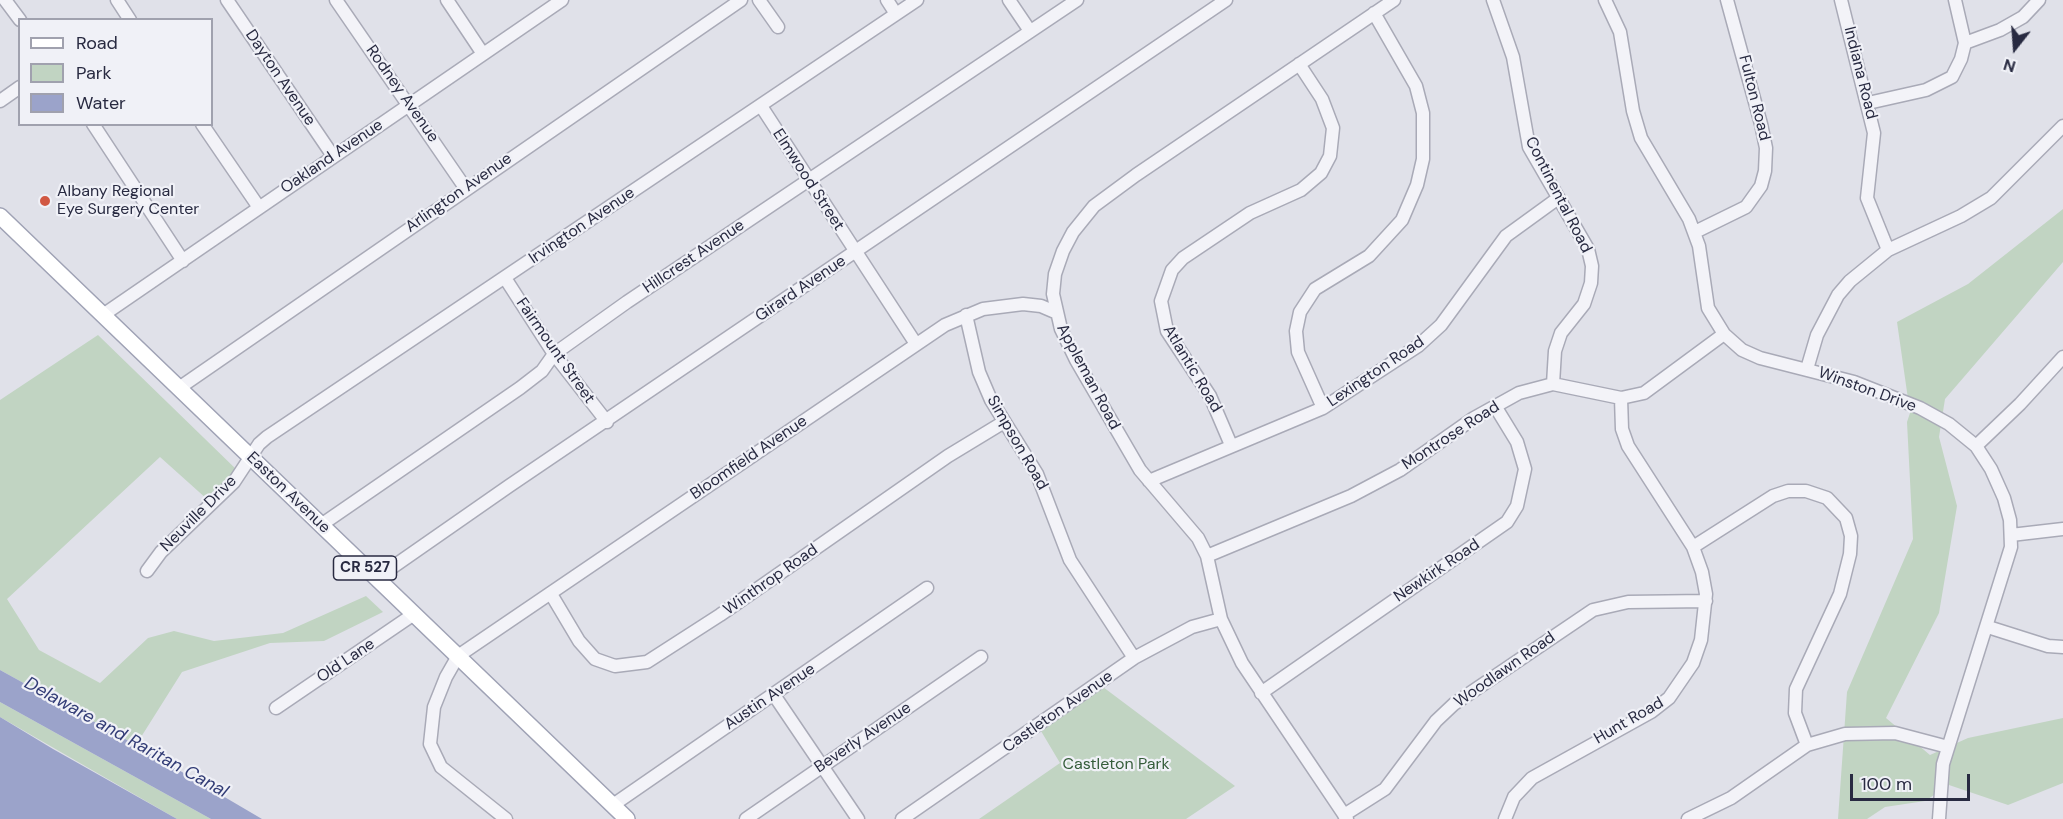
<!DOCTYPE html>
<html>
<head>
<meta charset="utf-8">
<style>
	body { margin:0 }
	#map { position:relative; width:2063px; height:819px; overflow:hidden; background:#e0e1e9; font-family:"DM Sans",sans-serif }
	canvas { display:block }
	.legend { position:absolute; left:18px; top:18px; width:195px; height:108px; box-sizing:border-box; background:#f0f1f7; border:2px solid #a0a1ae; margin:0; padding:8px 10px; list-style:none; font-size:18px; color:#282a41 }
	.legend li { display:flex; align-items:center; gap:12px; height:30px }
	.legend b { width:30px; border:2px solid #a0a1ae }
	.north { position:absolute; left:1985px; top:18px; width:60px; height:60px; -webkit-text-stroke:4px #f0f1f7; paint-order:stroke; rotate:197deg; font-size:16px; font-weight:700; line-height:24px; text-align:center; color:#282a41 }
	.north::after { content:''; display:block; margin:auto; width:21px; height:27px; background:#282a41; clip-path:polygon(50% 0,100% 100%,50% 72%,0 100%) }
	.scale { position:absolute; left:1850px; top:774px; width:120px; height:27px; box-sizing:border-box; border:3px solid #282a41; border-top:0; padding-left:8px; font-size:18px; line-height:21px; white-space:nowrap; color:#282a41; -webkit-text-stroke:4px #f0f1f7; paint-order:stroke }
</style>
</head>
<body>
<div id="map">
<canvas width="2063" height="819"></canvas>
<ul class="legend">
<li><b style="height:8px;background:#fff"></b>Road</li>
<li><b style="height:16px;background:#c1d4c2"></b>Park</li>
<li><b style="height:16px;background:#9ba3ca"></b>Water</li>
</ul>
<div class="north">N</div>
<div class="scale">100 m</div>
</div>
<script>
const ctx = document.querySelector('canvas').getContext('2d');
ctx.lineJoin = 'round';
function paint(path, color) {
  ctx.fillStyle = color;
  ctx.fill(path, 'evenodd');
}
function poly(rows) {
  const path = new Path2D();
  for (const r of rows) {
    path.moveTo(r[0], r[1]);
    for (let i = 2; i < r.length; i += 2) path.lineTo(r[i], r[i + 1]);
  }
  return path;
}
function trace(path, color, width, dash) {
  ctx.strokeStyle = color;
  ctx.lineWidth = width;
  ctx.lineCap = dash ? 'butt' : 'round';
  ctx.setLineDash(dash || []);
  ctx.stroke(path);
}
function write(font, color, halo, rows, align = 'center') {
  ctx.font = font + ' "DM Sans",sans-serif';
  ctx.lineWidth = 4.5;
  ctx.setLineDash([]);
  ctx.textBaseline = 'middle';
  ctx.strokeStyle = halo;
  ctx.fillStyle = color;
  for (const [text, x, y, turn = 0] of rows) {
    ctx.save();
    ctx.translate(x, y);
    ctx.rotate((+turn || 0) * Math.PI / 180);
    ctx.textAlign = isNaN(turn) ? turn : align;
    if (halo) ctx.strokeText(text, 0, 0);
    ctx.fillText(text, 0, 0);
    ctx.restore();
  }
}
paint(poly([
	[2063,209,2063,262,1945,399,1939,437,1957,506,1939,613,1886,718,1930,755,1968,738,2063,718,2063,783,2008,805,1949,785,1925,801,1885,807,1867,819,1838,819,1847,692,1913,539,1907,422,1910,413,1897,322,1968,284],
	[98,335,239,472,208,500,160,457,7,599,39,650,100,683,148,638,174,631,214,641,283,633,366,596,383,612,324,641,270,643,182,672,136,745,0,670,0,400],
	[1099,684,1235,786,1186,819,979,819,1060,763,1038,726],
	[0,702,211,819,177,819,0,717]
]), '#c1d4c2');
paint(poly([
	[0,670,136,745,262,819,211,819,0,702],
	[0,717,53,749,177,819,0,819]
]), '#9ba3ca');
const minor = poly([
	[5,0,20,20],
	[117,0,130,20],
	[227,0,333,156],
	[336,0,466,189],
	[447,0,483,54],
	[759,0,778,27],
	[887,0,896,14],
	[1009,0,1030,31],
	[1493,0,1513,57,1529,147,1588,249,1592,266,1591,283,1584,304,1561,333,1555,351,1553,384],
	[1605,0,1620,32,1633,111,1641,138,1689,219,1699,246,1708,308,1724,334,1742,350,1760,358,1854,382,1920,408,1949,424,1976,446,1991,469,2004,498,2010,520,2011,547,1943,764,1939,819],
	[1841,0,1874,133,1867,198,1888,250],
	[1965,43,2000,30,2023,17,2039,0],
	[0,101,20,87],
	[1868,103,1926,90,1952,77,1961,59,1965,43,1955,0],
	[761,106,916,344],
	[93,124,183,261],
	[202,124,258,206],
	[1695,232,1746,207,1761,186,1765,171,1766,148,1761,124,1727,0],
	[505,278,554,354,607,422],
	[103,315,562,0],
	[966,315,979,372,991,400,1037,474,1070,560,1134,658],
	[1807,369,1817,335,1838,295,1850,281,1888,250,1961,216,1991,198,2063,126],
	[179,388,741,0],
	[1323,408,1298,352,1296,331,1300,312,1315,289,1369,256,1402,220,1417,185,1423,159,1423,113,1416,86,1374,13],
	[1231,445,1210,396,1167,331,1161,301,1172,270,1183,258,1250,213,1301,190,1321,173,1330,156,1333,128,1322,99,1299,64],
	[1976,446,2020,404,2063,357],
	[1149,481,1323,408,1418,346,1441,325,1506,236,1557,199],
	[321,525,520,388,542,371,554,354,627,302,1077,0],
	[2011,535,2063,529],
	[1693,547,1773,496,1788,491,1806,491,1827,498,1846,518,1851,536,1850,554,1840,594,1796,689,1795,713,1807,745],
	[1207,556,1351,496,1400,470,1474,418,1519,393,1553,384,1621,398,1644,393,1724,334],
	[147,571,161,552,234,482,259,444,267,437,917,0],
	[378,581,387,571,509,486,1226,0],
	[551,594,579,641,595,659,615,666,647,662,720,615,948,456,1004,422],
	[1988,627,2048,646,2063,647],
	[1261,693,1507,522,1517,506,1525,469,1517,442,1495,406],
	[774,695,858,819],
	[276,708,414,614],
	[613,805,927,588],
	[1344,815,1385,789,1436,721,1454,704,1593,610,1628,602,1706,601],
	[506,819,441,767,430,744,434,707,446,677,458,656,945,325,983,309,1023,304,1041,306,1055,312],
	[746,819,981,657],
	[902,819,1134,658,1192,627,1221,619],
	[1347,819,1242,663,1221,619,1207,556,1198,538,1140,470,1076,360,1061,329,1053,294,1055,274,1063,251,1073,232,1094,206,1136,175,1394,0],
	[1505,819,1514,797,1532,778,1651,712,1669,698,1693,663,1701,640,1706,594,1702,572,1693,547,1628,446,1622,429,1621,398],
	[1688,819,1731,798,1807,745,1845,734,1895,733,1948,747]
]);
const major = poly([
	[0,216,627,819]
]);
trace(minor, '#a9aab7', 15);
trace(major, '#9fa2b5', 18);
trace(minor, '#f3f3f8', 12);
trace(major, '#fff', 15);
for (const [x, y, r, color] of [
	[45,201,6,"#d15843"]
]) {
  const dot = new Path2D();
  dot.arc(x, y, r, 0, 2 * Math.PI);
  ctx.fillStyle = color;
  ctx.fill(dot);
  trace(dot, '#f0f1f7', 2);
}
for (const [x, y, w] of [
	[365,568,63]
]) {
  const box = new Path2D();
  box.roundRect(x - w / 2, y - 12, w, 24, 4.5);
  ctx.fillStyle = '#f0f1f7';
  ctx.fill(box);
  trace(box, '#282a41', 1.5);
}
write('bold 15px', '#282a41', null, [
	["CR 527",365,568]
]);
write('16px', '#282a41', '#f0f1f7', [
	["Indiana Road",1860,73,76],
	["Dayton Avenue",280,78,56],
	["Rodney Avenue",402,94,55],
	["Fulton Road",1754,98,76],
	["Oakland Avenue",332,157,-34],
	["Elmwood Street",808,180,57],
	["Arlington Avenue",459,193,-35],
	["Continental Road",1558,195,63],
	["Irvington Avenue",582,226,-34],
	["Hillcrest Avenue",694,257,-34],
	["Girard Avenue",801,289,-34],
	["Fairmount Street",555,351,55],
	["Atlantic Road",1192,369,59],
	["Lexington Road",1376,372,-34],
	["Appleman Road",1088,377,62],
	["Winston Drive",1867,390,20],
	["Montrose Road",1451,436,-33],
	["Simpson Road",1017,443,60],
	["Bloomfield Avenue",749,458,-34],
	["Easton Avenue",288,493,44],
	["Neuville Drive",199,514,-45],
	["Newkirk Road",1437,571,-34],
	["Winthrop Road",771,580,-35],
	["Old Lane",346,661,-34],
	["Woodlawn Road",1505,670,-35],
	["Austin Avenue",770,697,-34],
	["Castleton Avenue",1058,712,-35],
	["Hunt Road",1629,721,-30],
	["Beverly Avenue",863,738,-34]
]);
write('16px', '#282a41', '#f0f1f7', [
	["Albany Regional",57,192],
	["Eye Surgery Center",57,210]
], 'left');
write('16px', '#355d3a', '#f0f1f7', [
	["Castleton Park",1116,765]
]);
write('italic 18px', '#323c76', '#f0f1f7', [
	["Delaware and Raritan Canal",126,738,29]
]);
</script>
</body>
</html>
